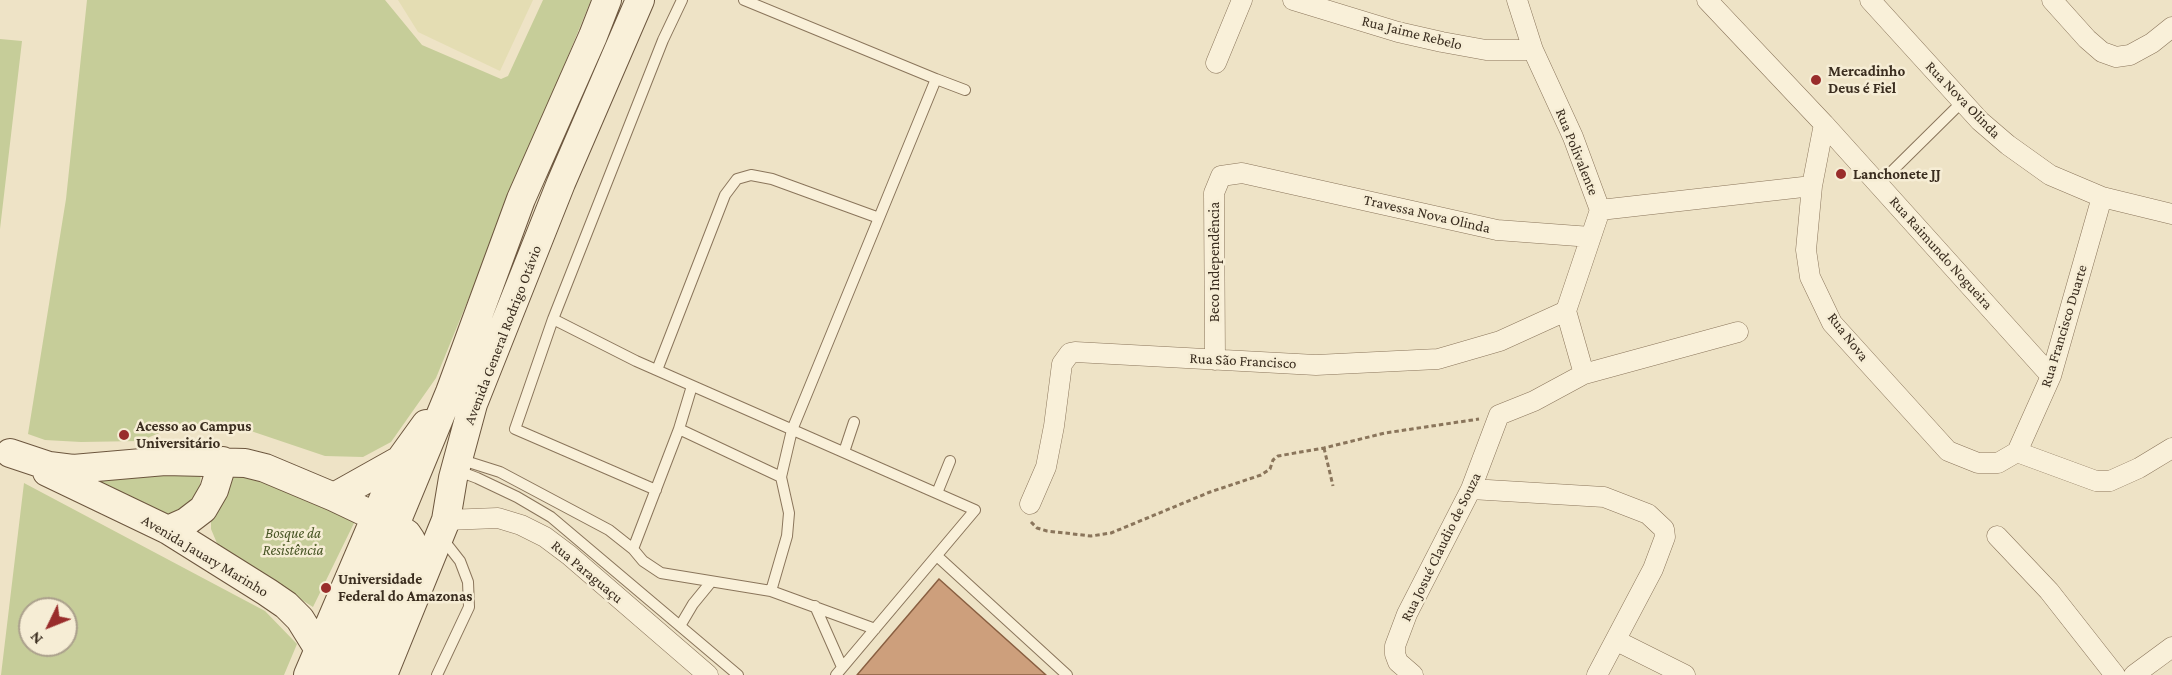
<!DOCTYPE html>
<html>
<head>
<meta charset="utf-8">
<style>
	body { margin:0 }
	#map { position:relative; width:2172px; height:675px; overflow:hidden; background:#eee3c6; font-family:"Crimson Pro",serif }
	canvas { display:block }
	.north { position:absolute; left:18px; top:597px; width:60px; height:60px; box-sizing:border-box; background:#f6edd5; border:2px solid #aba08c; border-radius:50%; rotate:227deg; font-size:16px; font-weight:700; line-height:24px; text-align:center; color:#3a2d1f }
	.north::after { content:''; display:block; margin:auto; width:21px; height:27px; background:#992d2b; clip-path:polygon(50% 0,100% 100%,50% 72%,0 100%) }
</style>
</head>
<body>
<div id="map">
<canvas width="2172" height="675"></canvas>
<div class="north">N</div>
</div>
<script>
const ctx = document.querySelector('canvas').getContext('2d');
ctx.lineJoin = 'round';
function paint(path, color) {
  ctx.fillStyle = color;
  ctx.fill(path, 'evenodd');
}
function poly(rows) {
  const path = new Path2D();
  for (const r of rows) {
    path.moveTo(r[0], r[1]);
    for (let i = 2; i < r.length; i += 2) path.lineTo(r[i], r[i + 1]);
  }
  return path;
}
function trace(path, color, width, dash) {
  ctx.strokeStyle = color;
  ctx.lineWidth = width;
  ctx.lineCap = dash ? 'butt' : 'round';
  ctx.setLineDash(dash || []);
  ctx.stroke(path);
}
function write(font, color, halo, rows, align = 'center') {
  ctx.font = font + ' "Crimson Pro",serif';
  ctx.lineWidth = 5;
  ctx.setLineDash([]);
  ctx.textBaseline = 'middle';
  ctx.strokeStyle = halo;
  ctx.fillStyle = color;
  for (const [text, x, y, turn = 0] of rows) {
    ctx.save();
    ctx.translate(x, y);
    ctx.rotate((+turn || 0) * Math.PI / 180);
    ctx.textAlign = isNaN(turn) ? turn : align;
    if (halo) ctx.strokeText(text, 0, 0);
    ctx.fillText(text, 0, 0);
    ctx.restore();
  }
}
paint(poly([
	[398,0,533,0,500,71,418,32]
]), '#e4ddb3');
paint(poly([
	[87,0,385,0,422,45,501,79,508,76,543,0,591,0,436,378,391,442,363,457,325,456,248,430,213,423,174,427,140,441,81,442,45,440,28,434,66,199],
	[0,39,22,41,0,229],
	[246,471,355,521,313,607,219,548,211,529,211,517,229,479],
	[201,472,200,486,195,502,161,524,83,473],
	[24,483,265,611,297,644,284,675,1,675],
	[30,609,66,609,66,645,30,645]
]), '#c6cd99');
const building = poly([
	[939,579,1046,675,857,675,939,579]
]);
paint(building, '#cd9f7c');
trace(building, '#895f41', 1.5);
const lane = poly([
	[936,79,965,90],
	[1879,184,1962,102],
	[553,319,663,40,682,0],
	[657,370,725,195,737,179,751,175,772,179,879,218],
	[679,429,692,386],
	[844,452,854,422],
	[459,459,500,472,609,530,633,549,643,561,661,573,771,591,787,536,789,513,781,477],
	[456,470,477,478,517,497,551,517,738,675],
	[656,490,515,429,553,319,636,361,975,510,836,675],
	[937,493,950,461],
	[633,549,679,429,781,477,792,430,936,79,744,0],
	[937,556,1067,675],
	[771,591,875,629],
	[815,606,842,667],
	[680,626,693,604,711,582],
	[437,675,469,607,468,582,460,561,442,538]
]);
const street = poly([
	[1293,0,1398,32,1442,42,1486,50,1533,50],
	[1517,0,1533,50,1573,137,1600,210,1566,311,1584,374],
	[1707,0,1824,124,2051,376],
	[1870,0,1980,121,2008,145,2050,175,2102,197,2172,214],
	[2052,0,2087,39,2102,52,2116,57,2130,55,2152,43,2172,27],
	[1216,63,1242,0],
	[1824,124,1812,186,1806,250,1810,277,1832,323,1948,451,1978,463,1998,463,2017,452],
	[1600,210,1812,186],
	[1215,360,1214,193,1221,176,1242,173,1497,230,1591,237],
	[2017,452,2051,376,2102,197],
	[2017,452,2096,481,2110,481,2139,468,2172,448],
	[1471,489,1604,497,1648,514,1664,529,1665,537,1653,569,1597,675],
	[1030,504,1046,467,1054,426,1062,364,1070,353,1075,352,1316,365,1438,359,1500,341,1566,311],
	[446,520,498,518,521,525,545,537,569,555,708,675],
	[1997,536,2049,591,2115,675],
	[1617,641,1685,675],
	[1413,675,1398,662,1395,654,1395,646,1407,614,1471,489,1499,415,1534,401,1584,374,1738,332],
	[2134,675,2172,647]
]);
const secondary = poly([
	[10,453,49,466,73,469,165,461,245,463,265,468,334,497,395,526,407,534,411,540,412,549,407,568,361,675],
	[47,472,168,530,267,592,286,605,300,619,318,648],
	[334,497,400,460],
	[168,530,186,522,203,509,214,490,223,461],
	[308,675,400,460,426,424],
	[333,675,450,392,521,199,593,36,607,0],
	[383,675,446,520,453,478,473,404,561,183,640,0]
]);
trace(lane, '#8a755b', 12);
trace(street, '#8a755b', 21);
trace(secondary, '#6c563e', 30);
trace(poly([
	[1324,448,1333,486],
	[1031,522,1037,528,1047,531,1091,536,1111,533,1210,492,1261,475,1270,469,1273,460,1278,456,1324,448,1385,433,1479,419]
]), '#8a755b', 3, [4.5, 3]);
trace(lane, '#f9f0d9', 10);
trace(street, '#f9f0d9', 20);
trace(secondary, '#f9f0d9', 28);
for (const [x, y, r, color] of [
	[1816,80,6,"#992d2b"],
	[1841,174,6,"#992d2b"],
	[124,435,6,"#992d2b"],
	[326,588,6,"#992d2b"]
]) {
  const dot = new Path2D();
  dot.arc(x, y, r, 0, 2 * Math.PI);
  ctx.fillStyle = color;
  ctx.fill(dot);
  trace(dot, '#f6edd5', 2);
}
write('15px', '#3a2d1f', '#f6edd5', [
	["Rua Jaime Rebelo",1412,33,14],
	["Rua Nova Olinda",1963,100,46],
	["Rua Polivalente",1577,152,68],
	["Travessa Nova Olinda",1427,214,13],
	["Rua Raimundo Nogueira",1941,253,48],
	["Beco Independência",1214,262,-90],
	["Rua Francisco Duarte",2064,326,-73],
	["Avenida General Rodrigo Otávio",503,335,-69],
	["Rua Nova",1848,337,52],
	["Rua São Francisco",1243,361,3],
	["Rua Josué Claudio de Souza",1441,547,-64],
	["Avenida Jauary Marinho",205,556,31],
	["Rua Paraguaçu",587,572,40]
]);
write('bold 15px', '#3a2d1f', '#f6edd5', [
	["Mercadinho",1828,71],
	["Deus é Fiel",1828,88],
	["Lanchonete JJ",1853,174],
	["Acesso ao Campus",136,426],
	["Universitário",136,443],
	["Universidade",338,579],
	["Federal do Amazonas",338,596]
], 'left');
write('italic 15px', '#495626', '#f6edd5', [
	["Bosque da",293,533],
	["Resistência",293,550]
]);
</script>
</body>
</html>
